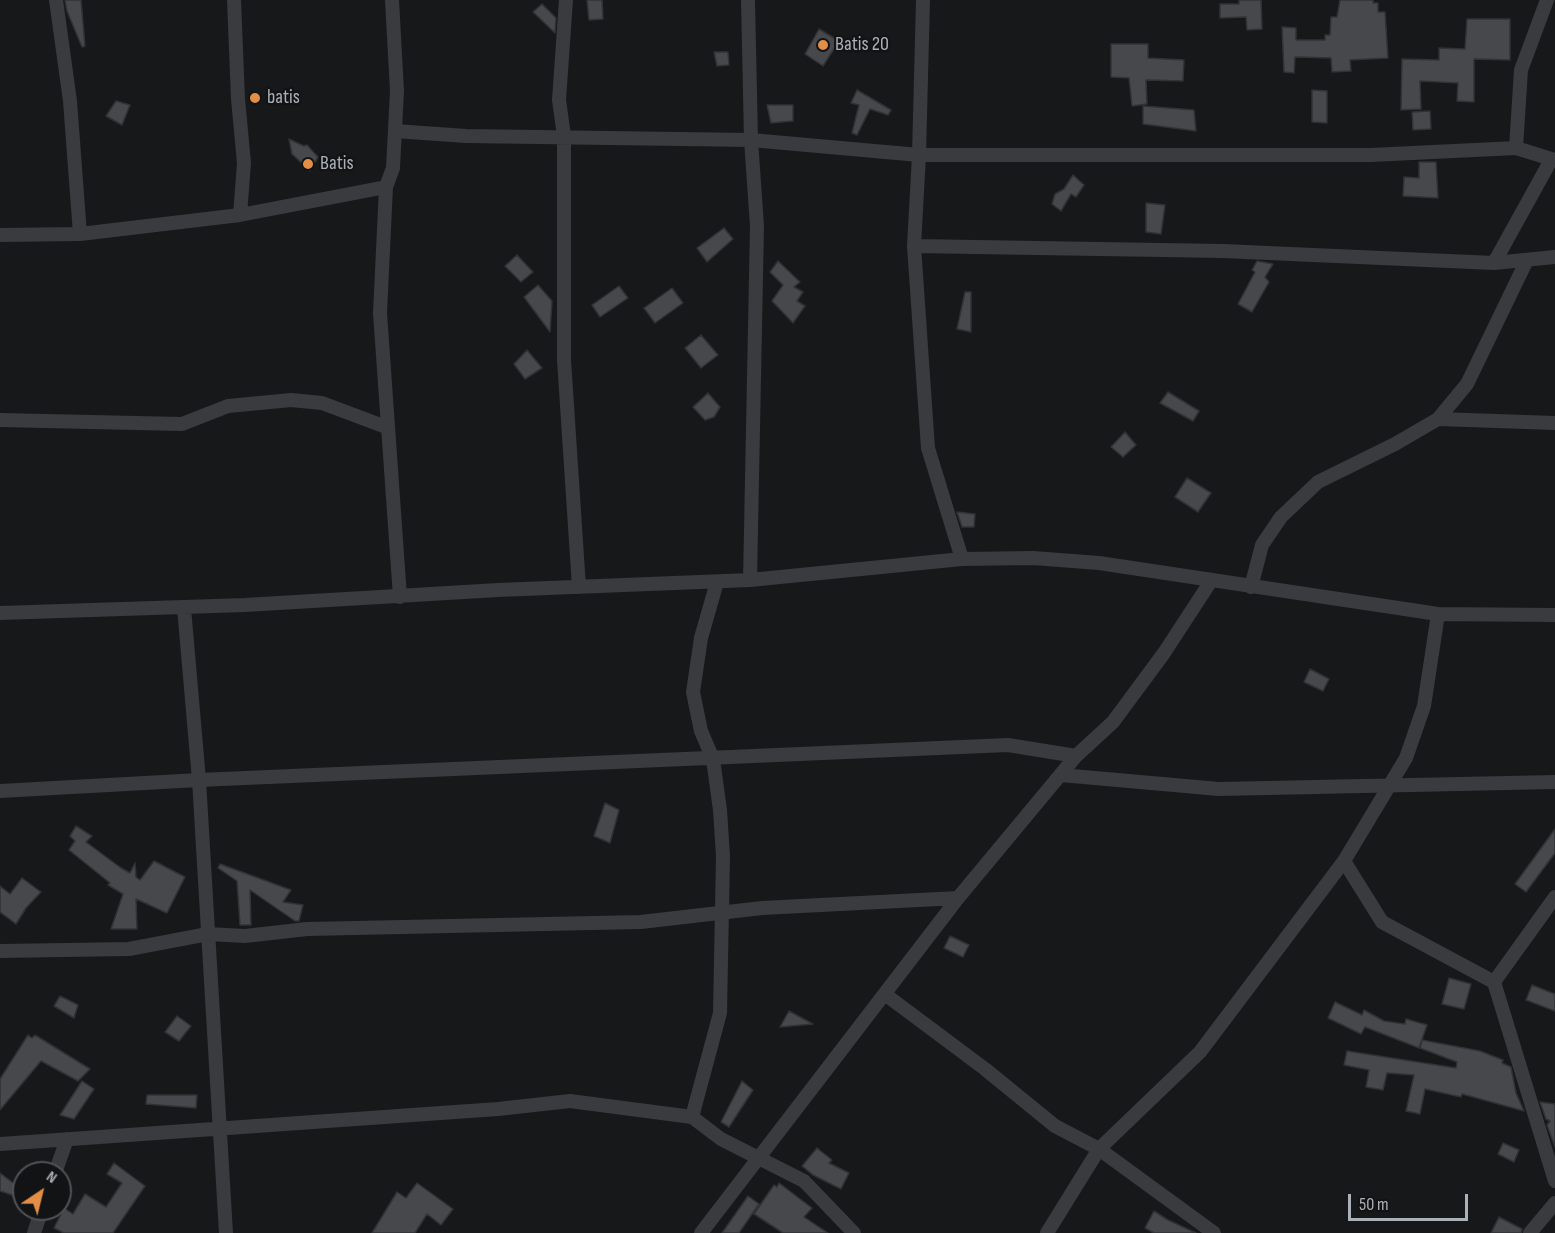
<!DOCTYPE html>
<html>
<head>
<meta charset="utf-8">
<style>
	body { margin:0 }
	#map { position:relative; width:1555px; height:1233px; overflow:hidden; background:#171819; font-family:"Sofia Sans Condensed",sans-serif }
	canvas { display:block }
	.north { position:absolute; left:12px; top:1161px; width:60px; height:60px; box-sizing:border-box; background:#121314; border:2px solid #4f5256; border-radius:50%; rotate:35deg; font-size:16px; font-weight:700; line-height:24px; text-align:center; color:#abb1b8 }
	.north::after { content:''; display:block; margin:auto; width:21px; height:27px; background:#e38e46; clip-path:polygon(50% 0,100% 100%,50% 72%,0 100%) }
	.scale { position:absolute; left:1348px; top:1194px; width:120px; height:27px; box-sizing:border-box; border:3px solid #abb1b8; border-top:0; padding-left:8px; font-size:18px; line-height:21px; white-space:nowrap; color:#abb1b8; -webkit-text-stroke:4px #121314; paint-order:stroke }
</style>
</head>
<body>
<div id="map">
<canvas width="1555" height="1233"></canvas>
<div class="north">N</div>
<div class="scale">50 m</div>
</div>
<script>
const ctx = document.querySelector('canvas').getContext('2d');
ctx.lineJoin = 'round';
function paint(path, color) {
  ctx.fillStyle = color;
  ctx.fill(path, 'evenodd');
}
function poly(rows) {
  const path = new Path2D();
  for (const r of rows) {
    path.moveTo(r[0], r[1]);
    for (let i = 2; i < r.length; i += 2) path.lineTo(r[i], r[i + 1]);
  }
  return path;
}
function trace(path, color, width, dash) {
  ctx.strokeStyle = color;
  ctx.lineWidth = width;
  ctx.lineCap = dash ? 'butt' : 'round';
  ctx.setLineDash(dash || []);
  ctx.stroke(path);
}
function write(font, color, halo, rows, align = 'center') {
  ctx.font = font + ' "Sofia Sans Condensed",sans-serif';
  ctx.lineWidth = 4.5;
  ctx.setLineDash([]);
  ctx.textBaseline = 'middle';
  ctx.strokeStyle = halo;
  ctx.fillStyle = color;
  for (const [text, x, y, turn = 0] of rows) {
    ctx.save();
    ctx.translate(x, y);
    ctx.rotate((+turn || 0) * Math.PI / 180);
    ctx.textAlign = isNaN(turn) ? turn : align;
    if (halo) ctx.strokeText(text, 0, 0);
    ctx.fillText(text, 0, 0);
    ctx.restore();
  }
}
const building = poly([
	[65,0,81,0,85,46,82,47,67,11,65,0],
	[587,0,602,0,603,19,589,20,587,0],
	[1239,0,1261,0,1262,29,1247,30,1246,17,1220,18,1220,4,1239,4,1239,0],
	[1340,0,1373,0,1373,3,1378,3,1378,12,1385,12,1388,58,1350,60,1351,71,1332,72,1331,58,1295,57,1294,73,1284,72,1282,27,1296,28,1296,40,1325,40,1325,35,1330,35,1331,17,1337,17,1340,0],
	[542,4,556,18,555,33,533,12,542,4],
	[1467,19,1510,19,1510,60,1474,59,1474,102,1457,101,1458,83,1420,81,1421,109,1401,110,1402,59,1439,60,1439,48,1465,49,1467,19],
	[819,29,839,41,823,66,805,54,819,29],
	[1111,44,1148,44,1148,58,1184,60,1183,81,1146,80,1147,104,1132,106,1129,78,1111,77,1111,44],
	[714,52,728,52,729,65,717,66,714,52],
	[857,90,891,110,888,115,870,109,857,135,852,133,859,105,851,103,857,90],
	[1312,90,1327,91,1327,123,1312,122,1312,90],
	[116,101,130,105,122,125,106,116,116,101],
	[767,105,793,105,793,121,771,123,767,105],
	[1143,106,1194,110,1196,131,1143,124,1143,106],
	[1430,111,1431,129,1413,130,1412,112,1430,111],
	[289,139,304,146,307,145,318,157,310,171,292,154,289,139],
	[1419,162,1436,162,1438,198,1403,196,1404,177,1419,178,1419,162],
	[1073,175,1084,185,1076,197,1071,194,1061,211,1052,204,1055,194,1064,189,1073,175],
	[1146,203,1165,205,1161,234,1146,232,1146,203],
	[724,228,733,239,707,262,697,248,724,228],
	[517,255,533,272,521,282,505,266,517,255],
	[778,261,800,282,794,287,803,292,797,301,805,306,793,323,772,301,783,285,770,272,778,261],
	[1257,261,1273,264,1265,277,1269,282,1252,312,1238,304,1255,272,1252,270,1257,261],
	[538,285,552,301,550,332,524,297,538,285],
	[619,286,628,298,600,317,592,305,619,286],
	[672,288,683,303,655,323,644,308,672,288],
	[965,292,971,292,971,332,957,329,965,292],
	[701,335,718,355,701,368,685,348,701,335],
	[527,350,542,368,525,379,514,364,527,350],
	[1168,392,1199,411,1193,421,1160,403,1168,392],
	[708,393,720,407,714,417,705,420,693,407,708,393],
	[1125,432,1136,445,1123,457,1111,447,1125,432],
	[1187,478,1211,493,1198,512,1175,497,1187,478],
	[957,512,975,514,974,527,962,527,957,512],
	[1310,669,1329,679,1323,691,1304,682,1310,669],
	[605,803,619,810,610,843,594,836,605,803],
	[76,826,92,836,86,842,121,868,130,873,135,863,136,877,140,880,154,861,185,877,167,913,136,899,137,929,111,929,123,894,108,885,110,883,69,850,75,841,70,836,76,826],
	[1555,829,1555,853,1526,892,1515,884,1555,829],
	[220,864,291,890,283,902,303,905,299,921,295,921,250,890,251,925,240,925,237,881,218,868,220,864],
	[22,878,41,892,26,908,16,924,0,912,0,886,10,894,22,878],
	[950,936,969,945,963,957,944,948,950,936],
	[1449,978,1471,984,1464,1009,1442,1004,1449,978],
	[1532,985,1555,994,1555,1011,1526,1000,1532,985],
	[60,996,78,1005,74,1018,54,1006,60,996],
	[1335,1002,1362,1015,1364,1010,1384,1021,1405,1024,1406,1019,1427,1025,1419,1048,1365,1027,1361,1034,1328,1018,1335,1002],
	[789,1011,813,1024,780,1027,789,1011],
	[177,1016,191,1026,179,1041,165,1032,177,1016],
	[28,1035,32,1038,35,1035,90,1069,78,1081,41,1061,0,1110,0,1079,28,1035],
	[1422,1040,1480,1051,1503,1060,1502,1063,1511,1067,1516,1093,1524,1111,1462,1094,1461,1097,1425,1089,1420,1114,1406,1111,1414,1075,1387,1073,1383,1090,1366,1087,1369,1070,1344,1065,1347,1051,1456,1068,1457,1062,1420,1048,1422,1040],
	[82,1081,94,1089,74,1119,60,1115,82,1081],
	[742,1081,753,1090,729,1127,721,1122,742,1081],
	[147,1095,197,1095,196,1108,146,1104,147,1095],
	[1540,1102,1555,1104,1555,1147,1547,1125,1550,1121,1546,1119,1540,1102],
	[1503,1143,1519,1150,1514,1162,1498,1154,1503,1143],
	[817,1148,832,1160,829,1163,849,1173,841,1189,813,1175,802,1166,817,1148],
	[114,1163,145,1186,113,1233,64,1233,54,1228,64,1208,73,1214,85,1194,106,1207,122,1183,107,1174,114,1163],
	[0,1173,24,1191,24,1199,0,1191,0,1173],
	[417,1183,453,1209,441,1225,427,1214,415,1233,372,1233,397,1192,406,1198,417,1183],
	[779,1183,812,1208,804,1217,828,1233,783,1233,754,1214,774,1185,777,1187,779,1183],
	[748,1196,759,1204,739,1233,722,1233,748,1196],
	[1154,1211,1168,1220,1196,1233,1154,1233,1145,1228,1154,1211],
	[1499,1217,1522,1229,1521,1233,1491,1233,1499,1217]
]);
paint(building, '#47484c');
trace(building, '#323235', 1.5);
trace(poly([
	[56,0,70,101,80,234],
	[234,0,238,99,244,163,240,215],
	[392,0,397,91,393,168,386,187,380,313,400,597],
	[566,0,559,100,564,136,564,360,579,587],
	[748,0,751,140,757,226,750,580],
	[923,0,919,155,914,246,928,448,962,559],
	[395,131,466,136,751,140,919,155,1371,155,1516,148,1555,160],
	[1516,148,1521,70,1547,0],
	[0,235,80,234,240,215,386,187],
	[914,246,1223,251,1494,263,1555,257],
	[1494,263,1551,160],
	[1438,419,1555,423],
	[0,420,182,424,228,406,291,400,322,403,386,427],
	[1251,587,1262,545,1281,517,1318,482,1395,444,1438,419,1467,384,1527,260],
	[0,613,245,605,498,590,750,580,962,559,1033,558,1099,563,1438,614,1555,615],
	[1061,775,1219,789,1555,782],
	[0,791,199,780,184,608],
	[1344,861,1382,922,1494,982,1555,1181],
	[0,951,129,949,208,934,245,936,307,929,641,922,762,908,958,898],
	[1494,982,1555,897],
	[886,995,985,1069,1055,1126,1099,1149,1214,1233],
	[692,1117,720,1013,723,856,720,810,713,759,701,731,693,692,701,638,717,582],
	[0,1144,498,1109,570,1101,692,1117,721,1139,804,1181,854,1233],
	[55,1173,67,1139],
	[34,1233,42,1209],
	[226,1233,199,780,1008,745,1076,756],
	[701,1233,958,898,1076,756,1113,722,1164,653,1211,581],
	[1047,1233,1099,1149,1200,1052,1344,861,1406,758,1424,706,1438,614],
	[1530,1233,1555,1203]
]), '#393b3e', 14);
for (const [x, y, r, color] of [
	[823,45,6,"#e38e46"],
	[255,98,6,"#e38e46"],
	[308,164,6,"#e38e46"]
]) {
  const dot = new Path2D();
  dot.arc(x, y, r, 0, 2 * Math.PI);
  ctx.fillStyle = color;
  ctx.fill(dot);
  trace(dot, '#121314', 2);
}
write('20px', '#abb1b8', '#121314', [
	["Batis 20",835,45],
	["batis",267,98],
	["Batis",320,164]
], 'left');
</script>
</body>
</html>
